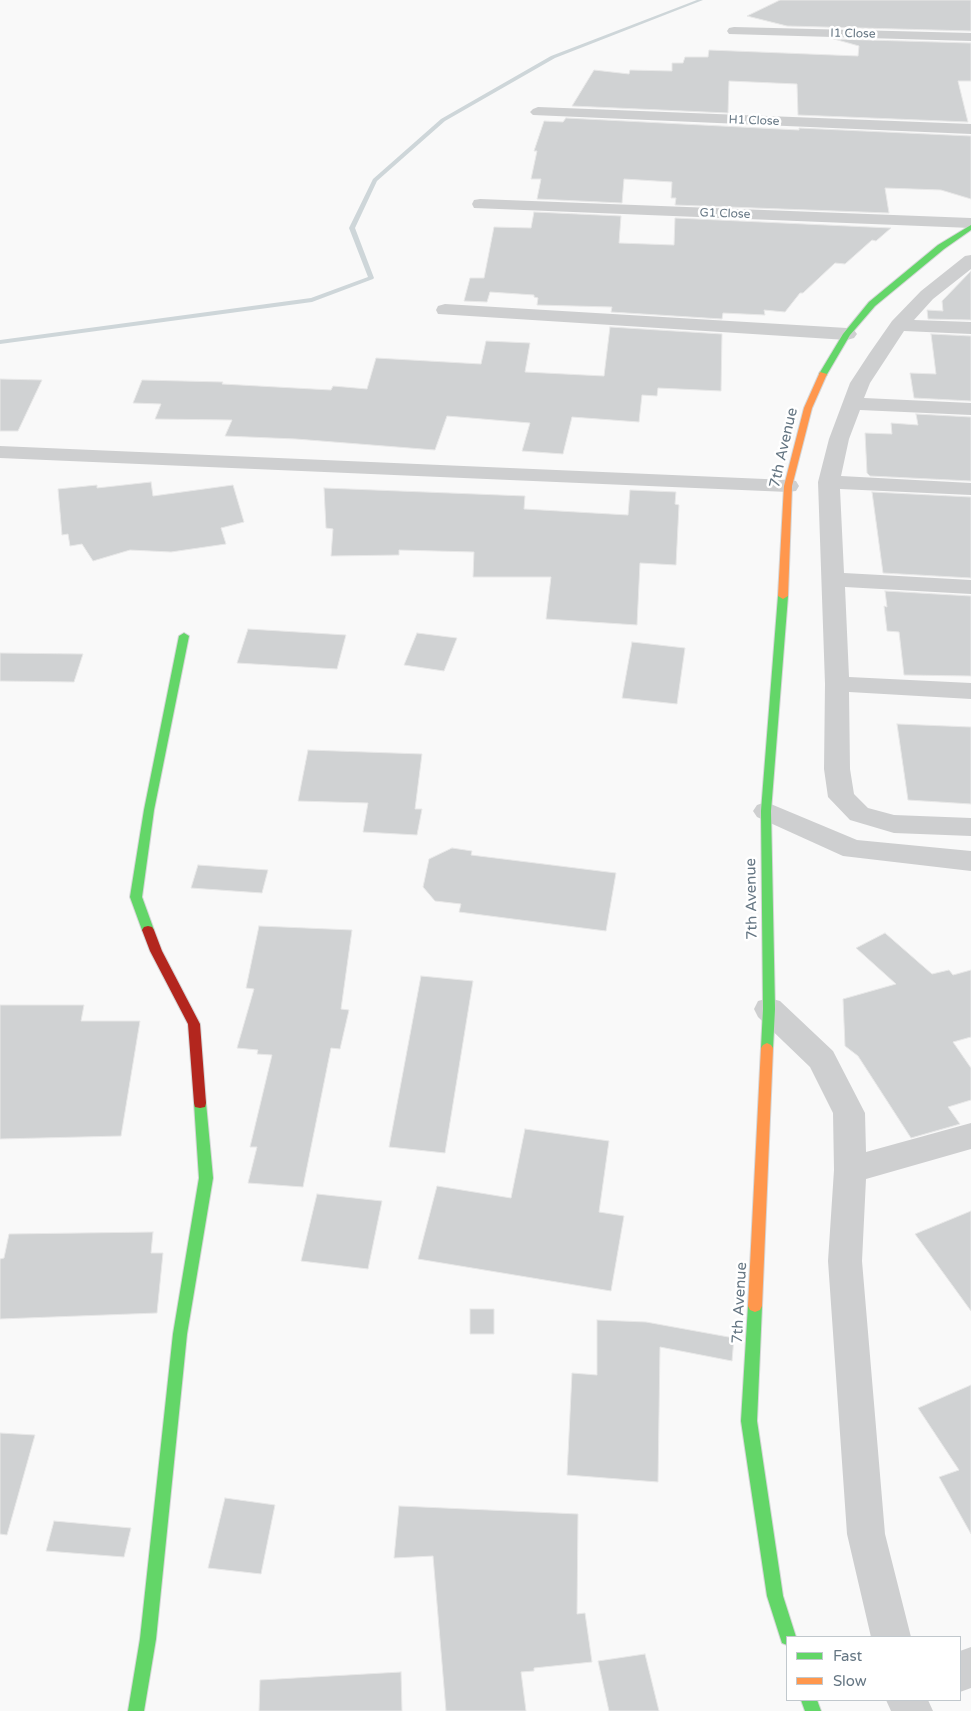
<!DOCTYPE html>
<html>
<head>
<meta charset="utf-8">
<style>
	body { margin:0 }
	#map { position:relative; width:971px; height:1711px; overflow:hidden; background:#f9f9f9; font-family:"Varela Round",sans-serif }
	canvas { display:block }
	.legend { position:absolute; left:786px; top:1636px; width:175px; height:65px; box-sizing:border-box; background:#fff; border:1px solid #c1c8cd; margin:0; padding:6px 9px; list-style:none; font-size:15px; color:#657683 }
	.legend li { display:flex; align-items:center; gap:10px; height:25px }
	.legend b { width:25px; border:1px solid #c1c8cd }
</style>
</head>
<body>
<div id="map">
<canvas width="971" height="1711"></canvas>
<ul class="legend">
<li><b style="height:6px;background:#63d668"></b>Fast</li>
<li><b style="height:6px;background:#ff974d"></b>Slow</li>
</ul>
</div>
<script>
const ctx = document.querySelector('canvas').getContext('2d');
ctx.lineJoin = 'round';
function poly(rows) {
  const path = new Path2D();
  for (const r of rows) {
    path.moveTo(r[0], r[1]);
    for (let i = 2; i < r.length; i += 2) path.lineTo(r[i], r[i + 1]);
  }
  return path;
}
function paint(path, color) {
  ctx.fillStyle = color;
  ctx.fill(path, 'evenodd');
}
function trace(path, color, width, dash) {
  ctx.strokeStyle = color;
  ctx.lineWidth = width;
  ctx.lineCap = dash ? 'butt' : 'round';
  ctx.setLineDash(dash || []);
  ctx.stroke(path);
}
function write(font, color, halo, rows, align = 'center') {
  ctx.font = font + ' "Varela Round",sans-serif';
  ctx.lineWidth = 5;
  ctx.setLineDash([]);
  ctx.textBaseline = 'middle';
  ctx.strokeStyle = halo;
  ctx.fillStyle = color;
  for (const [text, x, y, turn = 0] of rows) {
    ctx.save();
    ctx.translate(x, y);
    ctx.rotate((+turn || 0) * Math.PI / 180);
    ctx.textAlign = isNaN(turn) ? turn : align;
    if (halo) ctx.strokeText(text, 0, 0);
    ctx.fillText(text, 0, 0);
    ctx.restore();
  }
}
paint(poly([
	[697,0,703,0,555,58,445,121,377,181,355,228,374,278,373,279,312,302,0,344,0,340,311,298,368,277,349,228,373,179,441,119,551,56,697,0]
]), '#ced6d9');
const building = poly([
	[780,0,971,0,971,31,787,26,747,16,780,0],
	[834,39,971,43,971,81,958,81,968,122,798,115,797,84,729,81,728,113,572,106,594,70,629,74,630,70,672,71,672,63,683,63,685,57,708,57,709,50,858,56,859,46,834,39],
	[566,118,799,130,799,128,971,136,971,199,941,190,885,188,889,213,675,205,676,198,671,198,672,182,624,179,622,203,537,199,541,179,531,179,537,151,534,151,544,121,563,122,566,118],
	[534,212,621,216,619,243,674,245,675,218,891,228,876,241,872,240,845,264,835,263,803,293,800,293,785,312,764,310,765,315,723,313,722,319,611,312,612,307,537,305,538,298,534,297,534,295,490,292,487,302,464,301,470,278,484,278,494,227,531,228,534,212],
	[971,271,971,320,928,319,927,310,943,311,942,301,971,271],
	[610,327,722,334,721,391,658,388,657,396,642,395,639,422,572,417,563,454,522,451,530,423,447,416,435,450,296,439,225,436,232,420,155,419,161,404,133,403,142,380,223,382,222,384,331,390,333,386,367,389,376,358,481,364,486,341,530,343,525,372,604,376,610,327],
	[931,334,971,336,971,401,914,398,910,373,936,374,931,334],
	[0,379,42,380,18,431,0,431,0,379],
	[916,414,971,417,971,481,870,476,867,473,865,433,892,434,891,423,918,425,916,414],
	[151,482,153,496,233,485,244,522,221,528,226,544,171,552,130,550,93,561,82,544,70,546,68,534,62,535,58,489,97,485,97,488,151,482],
	[324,488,525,496,524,509,628,515,630,490,676,492,675,504,679,505,676,565,640,563,637,625,546,619,551,577,473,577,474,552,399,550,399,555,331,556,333,529,326,528,324,488],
	[872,492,971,497,971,578,883,573,872,492],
	[885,591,971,596,971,676,904,675,899,632,887,631,884,606,887,607,885,591],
	[248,629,346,635,337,669,237,663,248,629],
	[417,633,457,638,444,671,404,665,417,633],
	[632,642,685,648,677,704,622,698,632,642],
	[0,653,83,654,74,682,0,681,0,653],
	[897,724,971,727,971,804,908,800,897,724],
	[308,750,422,754,415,809,422,809,417,835,363,832,368,803,298,801,308,750],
	[452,848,472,851,471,855,616,873,606,931,459,912,461,904,435,901,423,887,429,859,452,848],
	[198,865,268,870,262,893,191,888,198,865],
	[259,926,352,930,341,1009,349,1010,340,1049,331,1048,303,1187,248,1183,257,1147,250,1147,272,1055,257,1054,258,1050,237,1048,254,989,246,988,259,926],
	[885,933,932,974,949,970,953,975,971,970,971,1037,953,1042,971,1068,971,1100,948,1107,960,1124,911,1138,858,1056,845,1046,843,999,896,984,856,948,885,933],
	[421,976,473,981,445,1153,389,1147,421,976],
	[0,1005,84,1005,81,1021,140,1021,121,1136,0,1139,0,1005],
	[525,1129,609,1141,599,1212,624,1216,611,1291,418,1259,437,1186,511,1198,525,1129],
	[317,1194,382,1201,368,1269,301,1261,317,1194],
	[971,1211,971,1311,915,1234,971,1211],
	[153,1232,151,1253,163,1253,157,1313,0,1319,0,1259,4,1258,9,1234,153,1232],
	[470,1309,494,1309,494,1334,470,1334,470,1309],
	[597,1320,646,1322,734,1338,732,1361,660,1347,658,1482,567,1475,572,1373,597,1375,597,1320],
	[971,1385,971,1534,939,1477,959,1470,918,1408,971,1385],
	[0,1433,35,1435,7,1535,0,1534,0,1433],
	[225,1498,275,1505,261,1574,208,1568,225,1498],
	[399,1506,578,1514,577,1614,585,1613,592,1662,534,1668,534,1671,521,1672,526,1711,446,1711,433,1556,394,1558,399,1506],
	[54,1521,131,1528,124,1557,46,1551,54,1521],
	[645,1654,659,1711,609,1711,598,1661,645,1654],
	[401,1672,402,1711,259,1711,260,1680,401,1672]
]);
paint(building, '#d0d2d3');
trace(building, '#e8e8e8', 1);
const fast = poly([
	[971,225,971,230,944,249,875,306,850,335,826,376,820,376,819,374,843,334,869,302,938,245,971,225],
	[783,593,788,596,771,811,775,1009,773,1048,771,1051,767,1053,763,1051,761,1048,763,1009,761,811,778,596,783,593],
	[184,633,189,636,154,810,142,897,154,930,152,933,148,934,144,933,142,930,130,897,144,810,179,636,184,633],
	[200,1098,205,1099,206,1103,213,1178,187,1334,156,1639,144,1711,128,1711,140,1639,173,1334,199,1178,194,1103,195,1099,200,1098],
	[755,1300,760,1302,762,1306,757,1421,783,1596,796,1637,787,1637,787,1645,782,1643,767,1596,741,1421,748,1306,750,1302,755,1300],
	[801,1700,817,1700,821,1711,805,1711,801,1700]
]);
const slow = poly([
	[820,372,827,374,812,408,792,486,788,596,783,599,778,596,784,486,804,408,820,372],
	[767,1043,771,1045,773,1048,762,1306,760,1310,755,1312,750,1310,748,1306,761,1048,763,1045,767,1043]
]);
const jam = poly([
	[148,926,152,927,154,930,162,951,200,1024,206,1103,205,1107,200,1108,195,1107,194,1103,188,1024,150,951,142,930,144,927,148,926]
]);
trace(fast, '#d5d6d7', 2);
trace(slow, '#d5d6d7', 2);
trace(jam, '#d5d6d7', 2);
paint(poly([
	[734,27,971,33,971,41,729,34,727,31,729,28,734,27],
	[538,107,971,124,971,134,533,115,530,112,533,109,538,107],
	[480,199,971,218,971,228,474,208,472,204,474,200,480,199],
	[971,255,971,269,933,299,914,320,971,322,971,334,904,331,870,383,864,398,971,403,971,415,860,410,849,439,841,476,971,483,971,495,840,489,844,573,971,580,971,594,845,587,849,677,971,683,971,699,849,692,850,769,854,794,868,808,894,815,971,818,971,836,894,833,850,820,828,797,824,769,825,684,818,482,829,439,850,383,869,354,892,321,921,291,965,256,971,255],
	[445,304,847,328,854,330,857,334,854,338,847,340,438,314,436,310,438,306,445,304],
	[0,446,788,480,796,481,799,486,796,491,788,492,0,458,0,446],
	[766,802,857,840,971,851,971,871,843,856,757,817,753,811,757,805,766,802],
	[769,998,780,1001,833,1051,865,1113,866,1152,971,1123,971,1149,866,1179,862,1261,885,1534,911,1637,871,1637,847,1534,828,1261,834,1170,833,1113,810,1067,758,1017,754,1009,758,1001,769,998],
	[971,1647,971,1688,960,1692,960,1651,971,1647],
	[886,1700,928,1700,933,1711,891,1711,886,1700]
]), '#cecfd0');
paint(fast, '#63d668');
paint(slow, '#ff974d');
paint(jam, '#b3261e');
write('12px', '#657683', '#fff', [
	["I1 Close",853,34,1],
	["H1 Close",754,121,2],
	["G1 Close",725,214,2]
]);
write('15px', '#657683', '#fff', [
	["7th Avenue",784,448,-77],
	["7th Avenue",752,899,-91],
	["7th Avenue",740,1303,-87]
]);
</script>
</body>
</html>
